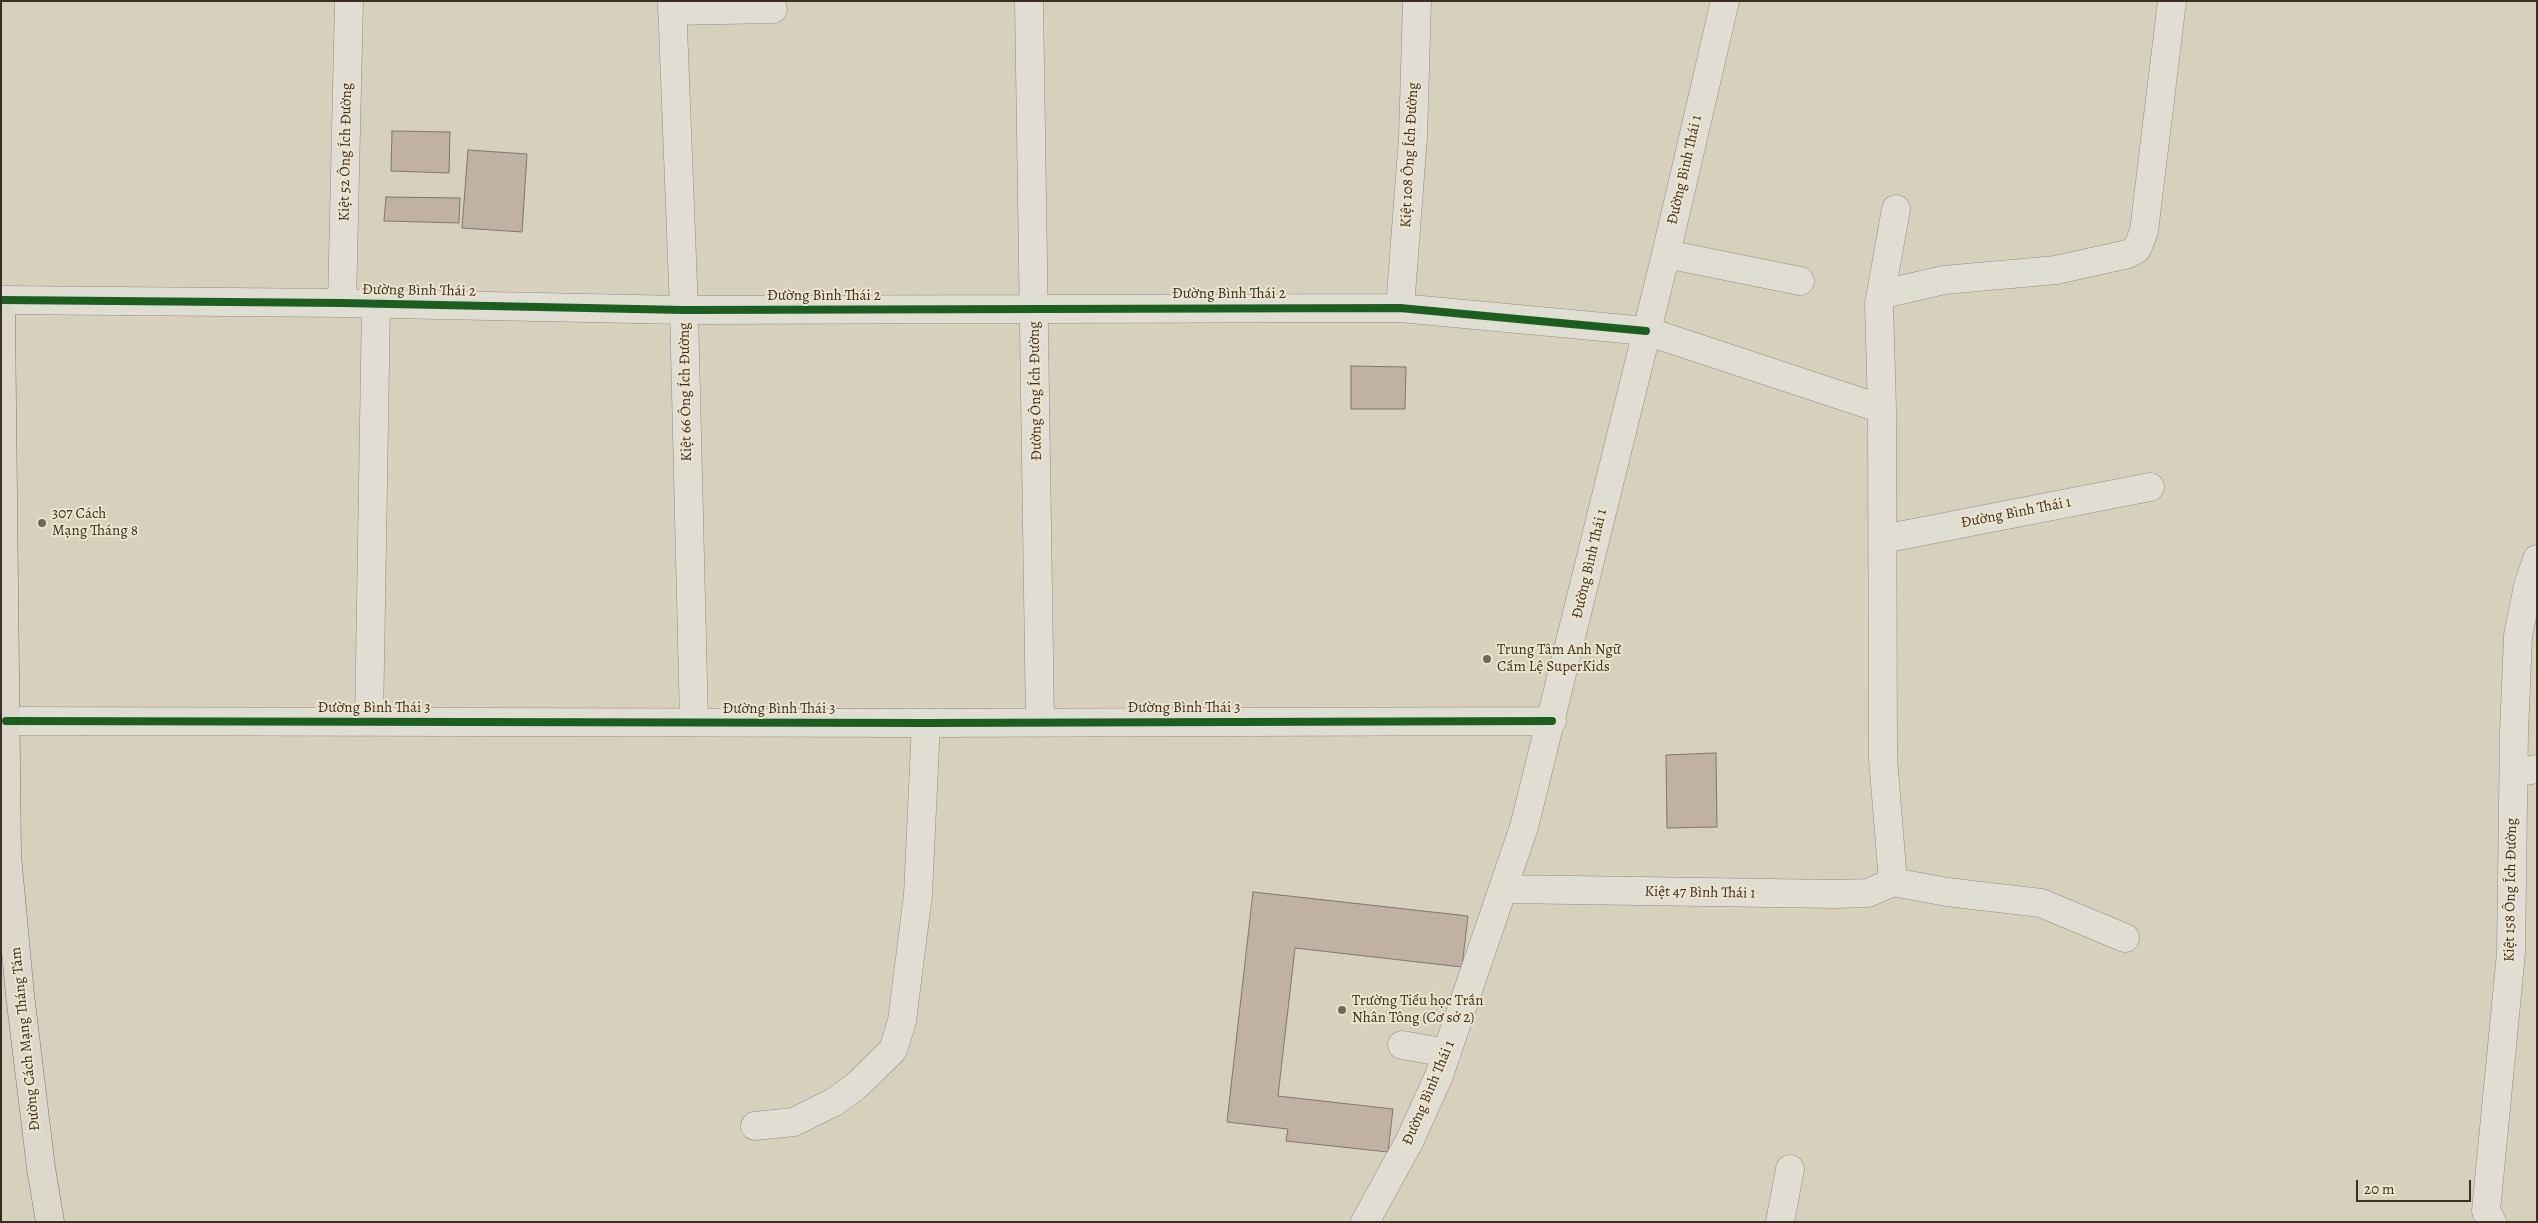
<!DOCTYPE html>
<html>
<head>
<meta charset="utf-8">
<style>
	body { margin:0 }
	#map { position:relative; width:2538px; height:1223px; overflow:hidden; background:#d7d0bc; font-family:Alegreya,serif }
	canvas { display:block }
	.frame { position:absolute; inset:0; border:2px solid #3b2e25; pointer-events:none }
	.scale { position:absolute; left:2356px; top:1180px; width:115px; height:22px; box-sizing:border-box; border:2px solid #3b2e25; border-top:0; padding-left:6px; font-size:15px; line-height:18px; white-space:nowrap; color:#3b2e25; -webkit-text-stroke:4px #ede4cc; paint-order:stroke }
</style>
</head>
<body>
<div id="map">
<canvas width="2538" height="1223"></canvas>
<div class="frame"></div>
<div class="scale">20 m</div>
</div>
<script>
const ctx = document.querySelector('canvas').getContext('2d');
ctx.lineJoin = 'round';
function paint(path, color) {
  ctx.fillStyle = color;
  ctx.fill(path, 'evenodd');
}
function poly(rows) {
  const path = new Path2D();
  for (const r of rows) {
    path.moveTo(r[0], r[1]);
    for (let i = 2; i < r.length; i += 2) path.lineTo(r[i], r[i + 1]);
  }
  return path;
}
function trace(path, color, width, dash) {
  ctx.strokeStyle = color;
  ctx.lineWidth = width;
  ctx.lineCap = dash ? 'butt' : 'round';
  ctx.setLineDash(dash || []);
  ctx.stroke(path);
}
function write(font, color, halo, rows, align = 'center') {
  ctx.font = font + ' Alegreya,serif';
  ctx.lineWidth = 4;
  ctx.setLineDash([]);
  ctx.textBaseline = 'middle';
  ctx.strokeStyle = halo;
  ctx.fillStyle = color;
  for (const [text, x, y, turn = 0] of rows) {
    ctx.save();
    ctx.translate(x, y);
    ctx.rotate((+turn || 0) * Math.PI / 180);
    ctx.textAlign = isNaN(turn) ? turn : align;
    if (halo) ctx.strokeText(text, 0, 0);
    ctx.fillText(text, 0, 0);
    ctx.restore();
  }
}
const building = poly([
	[392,131,450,132,449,173,391,171,392,131],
	[468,150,527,154,522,232,462,228,468,150],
	[386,197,460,198,459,223,384,221,386,197],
	[1351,366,1406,367,1405,409,1351,409,1351,366],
	[1716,753,1717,827,1667,828,1666,755,1716,753],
	[1253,892,1468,916,1462,967,1295,948,1278,1096,1393,1109,1388,1152,1286,1141,1288,1129,1227,1122,1253,892]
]);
paint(building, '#c0b1a3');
trace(building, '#7d776d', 1);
const minor = poly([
	[672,1,684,310,694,722],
	[1029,1,1040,722],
	[672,11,773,9],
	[1666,254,1800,281],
	[1883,294,1944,280,2056,270,2128,254,2137,249,2144,231,2172,1],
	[1,300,342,303,684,310,1400,308,1646,331,1882,409],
	[342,303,349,1],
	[1400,308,1413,137,1417,1],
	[1883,539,2150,487],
	[6,721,926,723,1552,721],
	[369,722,376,304],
	[2514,773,2537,769],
	[1893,882,1883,758,1882,409,1879,304,1896,209],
	[1893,882,1947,892,2041,903,2125,938],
	[1505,889,1836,894,1868,893,1893,882],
	[1402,1045,1447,1053],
	[755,1126,794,1122,834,1102,855,1087,893,1050,902,1021,918,895,926,723],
	[1365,1222,1409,1142,1438,1078,1524,827,1666,254,1725,1],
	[1780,1222,1790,1169],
	[2492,1222,2486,1211,2511,953,2514,733,2518,636,2528,586,2537,559]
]);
const highway = poly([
	[1,315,7,855,20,995,41,1168,50,1222]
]);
trace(minor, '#938d81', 29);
trace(highway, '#7d776d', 29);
trace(minor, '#e0ddd3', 28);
trace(highway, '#dbd7cb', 28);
trace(poly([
	[1,300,342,303,684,310,1400,308,1646,331],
	[6,721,926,723,1552,721]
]), '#1b5e20', 8);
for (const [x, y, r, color] of [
	[42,523,5,"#72675a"],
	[1487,659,5,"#72675a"],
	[1342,1010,5,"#72675a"]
]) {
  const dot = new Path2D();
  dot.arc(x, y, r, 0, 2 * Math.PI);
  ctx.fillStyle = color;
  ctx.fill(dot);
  trace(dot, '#ede4cc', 2);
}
write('15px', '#3b2e25', '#ede4cc', [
	["Kiệt 52 Ông Ích Đường",346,152,-89],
	["Kiệt 108 Ông Ích Đường",1410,155,-87],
	["Đường Bình Thái 1",1685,170,-77],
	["Đường Bình Thái 2",419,291,1],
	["Đường Bình Thái 2",1229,294],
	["Đường Bình Thái 2",824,296],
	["Đường Ông Ích Đường",1036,391,-91],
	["Kiệt 66 Ông Ích Đường",686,392,-91],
	["Đường Bình Thái 1",2016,513,-11],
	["Đường Bình Thái 1",1590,564,-77],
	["Đường Bình Thái 3",374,708],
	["Đường Bình Thái 3",1184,708],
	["Đường Bình Thái 3",779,709],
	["Kiệt 158 Ông Ích Đường",2511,890,-89],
	["Kiệt 47 Bình Thái 1",1700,893,1],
	["Đường Cách Mạng Tháng Tám",26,1039,-96],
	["Đường Bình Thái 1",1429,1093,-67]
]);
write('15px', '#3b2e25', '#ede4cc', [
	["307 Cách",52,514],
	["Mạng Tháng 8",52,531],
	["Trung Tâm Anh Ngữ",1497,650],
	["Cẩm Lệ SuperKids",1497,667],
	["Trường Tiểu học Trần",1352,1001],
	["Nhân Tông (Cơ sở 2)",1352,1018]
], 'left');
</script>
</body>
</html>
